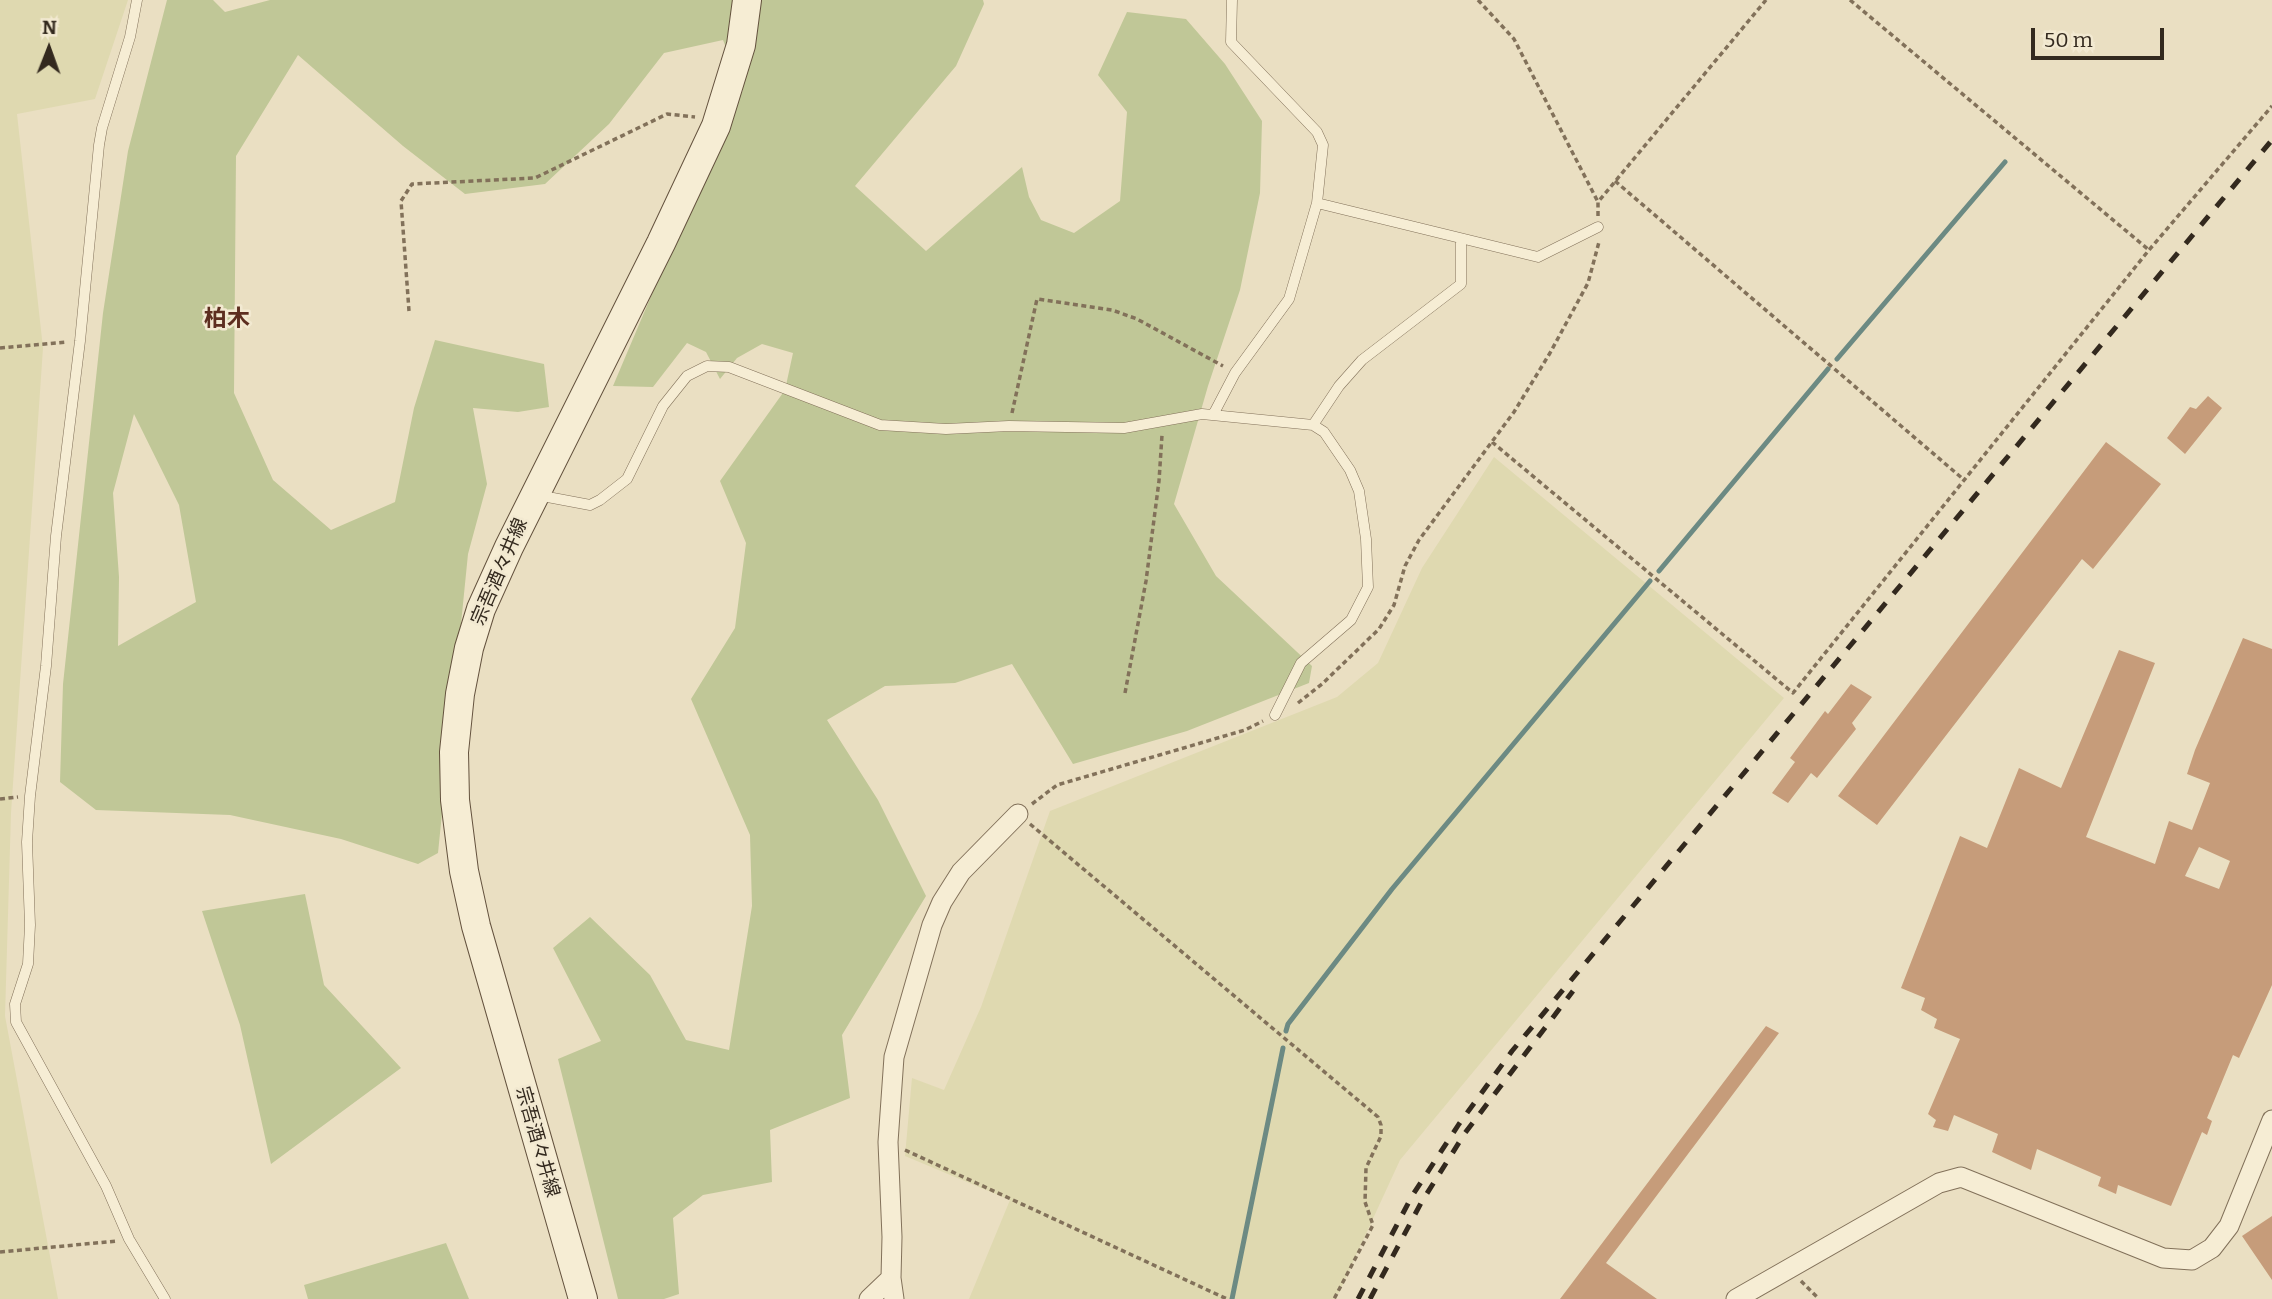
<!DOCTYPE html>
<html>
<head>
<meta charset="utf-8">
<style>
	body { margin:0 }
	#map { position:relative; width:2272px; height:1299px; overflow:hidden; background:#eadfc2; font-family:Bitter,serif }
	canvas { display:block }
	.north { position:absolute; left:14px; top:14px; width:70px; height:70px; -webkit-text-stroke:5px #f2e9d1; paint-order:stroke; rotate:1deg; font-size:19px; font-weight:700; line-height:28px; text-align:center; color:#33291e }
	.north::after { content:''; display:block; margin:auto; width:24px; height:32px; background:#33291e; clip-path:polygon(50% 0,100% 100%,50% 72%,0 100%) }
	.scale { position:absolute; left:2031px; top:28px; width:133px; height:32px; box-sizing:border-box; border:4px solid #33291e; border-top:0; padding-left:9px; font-size:21px; line-height:24px; white-space:nowrap; color:#33291e; -webkit-text-stroke:5px #f2e9d1; paint-order:stroke }
</style>
</head>
<body>
<div id="map">
<canvas width="2272" height="1299"></canvas>
<div class="north">N</div>
<div class="scale">50 m</div>
</div>
<script>
const ctx = document.querySelector('canvas').getContext('2d');
ctx.lineJoin = 'round';
function paint(path, color) {
  ctx.fillStyle = color;
  ctx.fill(path, 'evenodd');
}
function poly(rows) {
  const path = new Path2D();
  for (const r of rows) {
    path.moveTo(r[0], r[1]);
    for (let i = 2; i < r.length; i += 2) path.lineTo(r[i], r[i + 1]);
  }
  return path;
}
function trace(path, color, width, dash) {
  ctx.strokeStyle = color;
  ctx.lineWidth = width;
  ctx.lineCap = dash ? 'butt' : 'round';
  ctx.setLineDash(dash || []);
  ctx.stroke(path);
}
function write(font, color, halo, rows, align = 'center') {
  ctx.font = font + ' Bitter,"Noto Sans JP",serif';
  ctx.lineWidth = 5;
  ctx.setLineDash([]);
  ctx.textBaseline = 'middle';
  ctx.strokeStyle = halo;
  ctx.fillStyle = color;
  for (const [text, x, y, turn = 0] of rows) {
    ctx.save();
    ctx.translate(x, y);
    ctx.rotate((+turn || 0) * Math.PI / 180);
    ctx.textAlign = isNaN(turn) ? turn : align;
    if (halo) ctx.strokeText(text, 0, 0);
    ctx.fillText(text, 0, 0);
    ctx.restore();
  }
}
paint(poly([
	[0,0,128,0,95,99,17,114,43,348,11,813,5,1016,58,1299,0,1299],
	[1494,457,1784,698,1400,1160,1336,1299,969,1299,1010,1200,905,1156,912,1078,944,1090,981,1007,1050,811,1337,697,1378,663,1422,568]
]), '#dfd9b0');
paint(poly([
	[167,0,213,0,225,12,270,0,983,0,984,4,956,66,855,186,926,251,1022,167,1029,197,1041,220,1074,233,1120,201,1127,112,1098,75,1127,12,1186,19,1225,64,1262,121,1260,193,1240,290,1208,386,1174,504,1216,576,1312,666,1309,683,1187,731,1073,764,1012,664,955,683,885,686,827,720,878,800,926,896,842,1035,850,1098,770,1130,772,1182,703,1195,673,1218,679,1294,664,1299,618,1299,558,1059,601,1041,553,948,590,917,650,975,686,1040,729,1050,752,906,750,835,691,699,735,628,746,543,720,481,785,390,793,353,762,344,737,358,720,379,706,352,687,343,653,387,613,386,696,190,743,90,723,40,664,53,609,124,545,184,465,194,403,146,298,55,236,156,234,393,273,480,331,530,395,502,414,408,435,340,544,364,549,407,518,412,473,408,487,484,468,554,438,853,418,864,341,839,230,815,96,810,60,782,63,684,103,313,128,151],
	[134,414,179,505,196,602,118,646,119,577,113,493],
	[305,894,324,985,401,1068,271,1164,240,1025,202,911],
	[446,1243,469,1299,308,1299,304,1285]
]), '#c0c797');
trace(poly([
	[1837,359,2005,162],
	[1659,571,1828,369],
	[1286,1031,1288,1024,1392,889,1650,581],
	[1232,1299,1283,1048]
]), '#6c8a83', 5);
paint(poly([
	[2208,396,2222,408,2185,454,2167,438,2190,407,2196,409],
	[2106,442,2161,484,2093,569,2082,559,1877,825,1838,796],
	[2243,638,2272,649,2272,985,2239,1058,2233,1055,2207,1118,2212,1121,2207,1135,2202,1132,2171,1206,2118,1185,2116,1194,2098,1186,2101,1177,2037,1149,2031,1170,1992,1152,1998,1134,1954,1115,1948,1131,1933,1127,1936,1120,1928,1114,1960,1039,1934,1028,1937,1019,1921,1010,1925,998,1901,988,1960,836,1987,848,2019,768,2061,788,2119,650,2155,663,2086,837,2155,864,2169,821,2192,830,2210,783,2187,774,2195,750],
	[2199,847,2230,861,2219,889,2185,876],
	[1851,684,1872,697,1852,723,1856,729,1817,778,1811,773,1788,803,1772,793,1795,762,1790,758,1825,711,1828,714],
	[1766,1026,1779,1033,1606,1263,1657,1299,1560,1299],
	[2272,1216,2272,1280,2242,1236]
]), '#c69c7a');
const service = poly([
	[137,0,130,37,102,128,99,145,80,341,56,536,46,666,30,796,27,842,30,925,28,964,15,1004,16,1022,106,1186,129,1239,165,1299],
	[1317,203,1538,257,1598,227],
	[1213,415,1235,373,1289,299,1317,203,1323,145,1317,132,1231,42,1232,0],
	[1313,425,1339,386,1362,360,1461,284,1461,239],
	[537,495,590,505,600,500,627,479,663,406,687,376,707,366,729,367,880,425,946,429,1009,426,1124,428,1202,414,1313,425,1324,432,1350,470,1359,491,1366,539,1368,587,1351,620,1301,663,1275,715]
]);
const minor = poly([
	[869,1299,891,1278],
	[894,1299,891,1278,892,1237,888,1142,894,1057,932,925,942,902,961,872,1018,814],
	[1736,1299,1939,1183,1961,1177,2163,1258,2192,1260,2212,1248,2229,1226,2272,1120]
]);
const secondary = poly([
	[583,1299,476,926,464,871,455,800,454,752,460,694,469,648,481,609,509,547,661,243,716,126,741,45,747,0]
]);
trace(service, '#82715a', 11);
trace(minor, '#82715a', 21);
trace(secondary, '#64523e', 30);
trace(poly([
	[1478,0,1514,39,1598,202],
	[1850,0,2149,250],
	[1615,181,1963,479],
	[1598,216,1598,202,1766,0],
	[409,311,401,201,412,184,535,178,667,114,695,117],
	[0,348,67,342],
	[1012,413,1037,299,1112,310,1137,319,1223,366],
	[1492,442,1793,693,2149,250,2272,106],
	[1125,693,1146,581,1159,481,1162,435],
	[1298,703,1322,684,1379,629,1394,605,1405,566,1419,540,1514,412,1550,353,1588,283,1599,242],
	[0,799,18,797],
	[1032,804,1057,785,1245,730,1263,721],
	[1030,824,1378,1117,1381,1125,1381,1136,1366,1168,1365,1202,1373,1225,1334,1299],
	[905,1150,1227,1299],
	[0,1252,117,1241],
	[1801,1281,1819,1299]
]), '#82715a', 3.5, [5, 3.5]);
trace(service, '#f6edd4', 10);
trace(minor, '#f6edd4', 19);
trace(secondary, '#f6edd4', 28);
trace(poly([
	[1358,1299,1412,1196,1459,1124,1512,1051,2272,140],
	[1370,1299,1421,1203,1465,1133,1573,991]
]), '#33291e', 5, [12, 12]);
write('19px', '#33291e', '#f2e9d1', [
	["宗吾酒々井線",500,572,-67],
	["宗吾酒々井線",537,1142,74]
]);
write('bold 23px', '#5d2e20', '#f2e9d1', [
	["柏木",227,320]
]);
</script>
</body>
</html>
